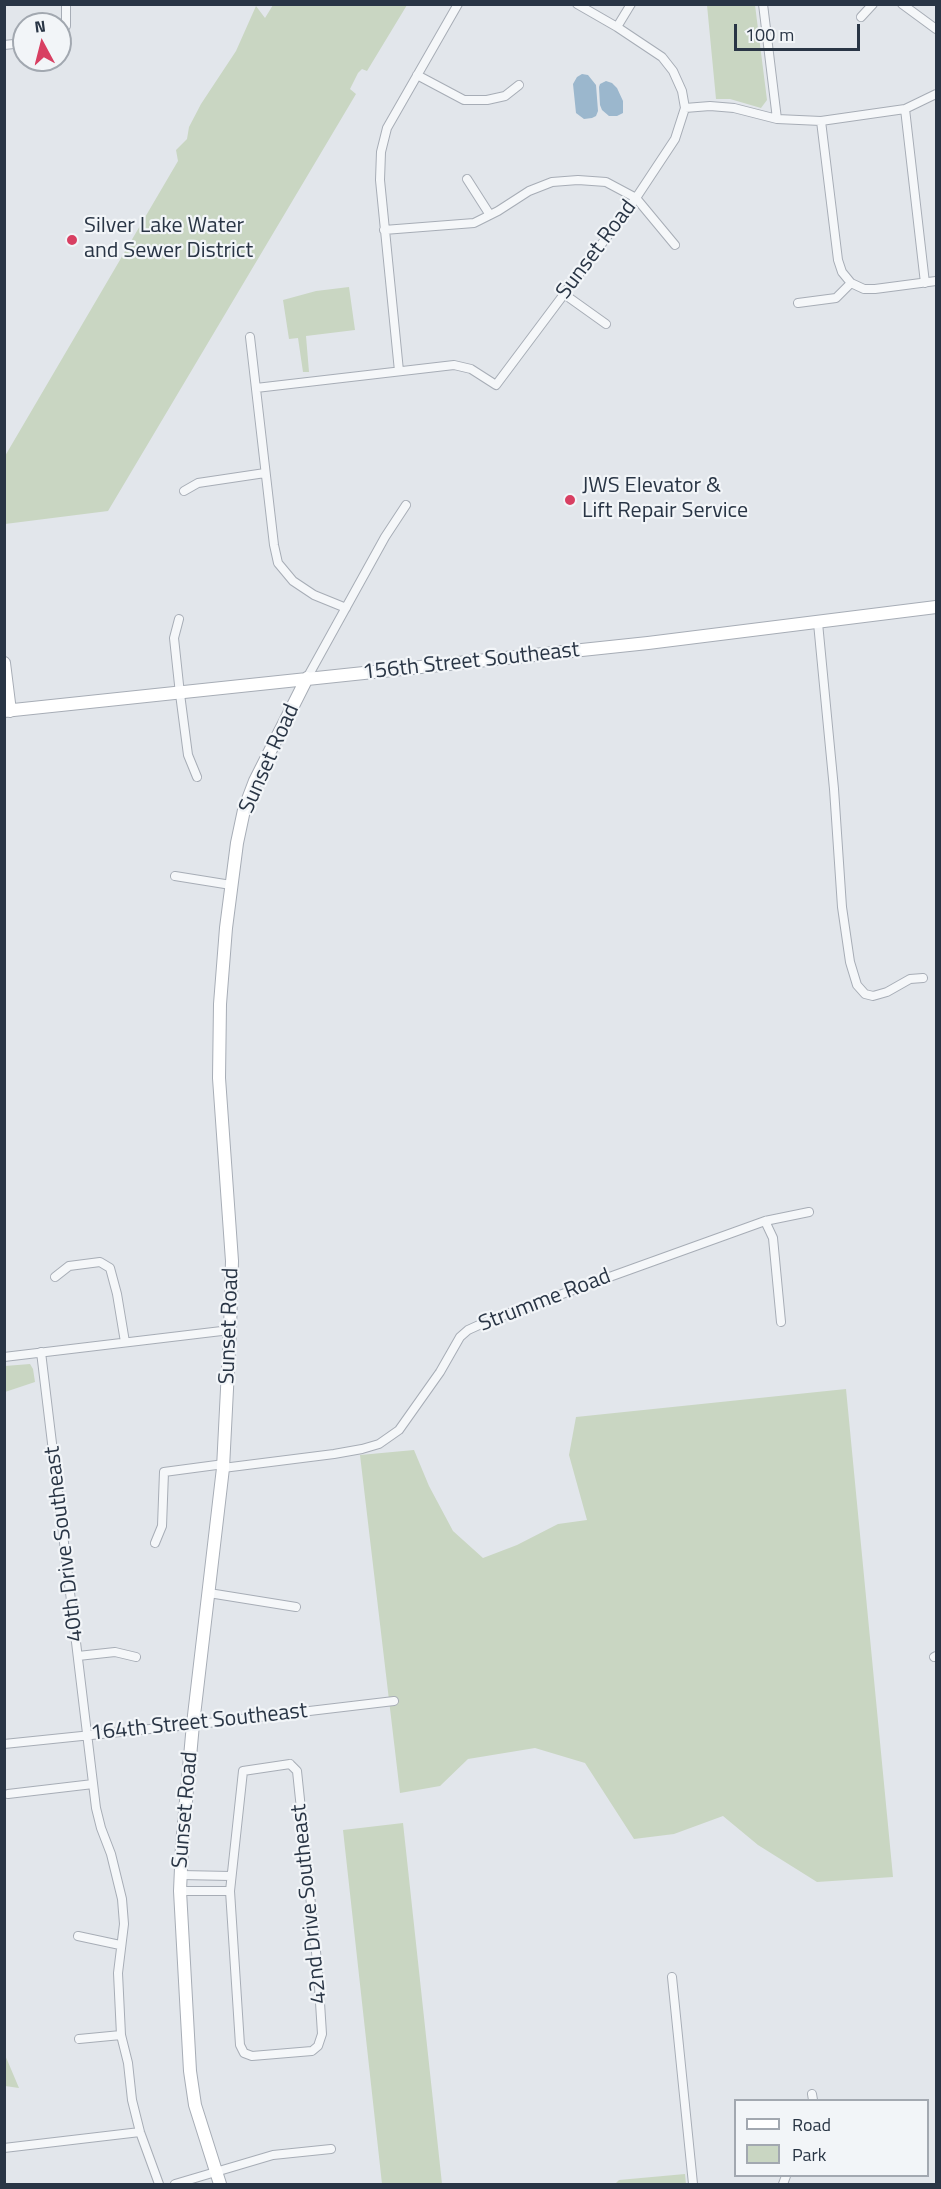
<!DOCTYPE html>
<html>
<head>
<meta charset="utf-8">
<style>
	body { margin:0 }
	#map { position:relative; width:941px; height:2189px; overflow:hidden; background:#e2e6eb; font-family:"Titillium Web",sans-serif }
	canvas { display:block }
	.frame { position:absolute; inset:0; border:6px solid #293545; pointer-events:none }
	.legend { position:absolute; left:734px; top:2099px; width:195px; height:78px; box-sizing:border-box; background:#f2f5f8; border:2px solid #a2a8b0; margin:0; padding:8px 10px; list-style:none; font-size:18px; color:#293545 }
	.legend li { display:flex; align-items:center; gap:12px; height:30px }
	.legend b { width:30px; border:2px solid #a2a8b0 }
	.north { position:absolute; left:12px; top:12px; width:60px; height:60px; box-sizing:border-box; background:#f2f5f8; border:2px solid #a2a8b0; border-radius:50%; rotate:353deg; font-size:16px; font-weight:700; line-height:24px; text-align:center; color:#293545 }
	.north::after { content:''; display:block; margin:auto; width:21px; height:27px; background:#d83f62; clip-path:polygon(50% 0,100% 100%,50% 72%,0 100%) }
	.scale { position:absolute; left:734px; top:24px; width:126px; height:27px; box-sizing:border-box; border:3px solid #293545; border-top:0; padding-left:8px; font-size:18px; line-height:21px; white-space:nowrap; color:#293545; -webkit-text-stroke:4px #f2f5f8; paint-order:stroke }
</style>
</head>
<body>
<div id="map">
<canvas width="941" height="2189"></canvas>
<div class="frame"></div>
<ul class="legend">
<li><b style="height:8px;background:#fff"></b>Road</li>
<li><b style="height:16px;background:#c9d6c2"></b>Park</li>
</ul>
<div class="north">N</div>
<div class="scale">100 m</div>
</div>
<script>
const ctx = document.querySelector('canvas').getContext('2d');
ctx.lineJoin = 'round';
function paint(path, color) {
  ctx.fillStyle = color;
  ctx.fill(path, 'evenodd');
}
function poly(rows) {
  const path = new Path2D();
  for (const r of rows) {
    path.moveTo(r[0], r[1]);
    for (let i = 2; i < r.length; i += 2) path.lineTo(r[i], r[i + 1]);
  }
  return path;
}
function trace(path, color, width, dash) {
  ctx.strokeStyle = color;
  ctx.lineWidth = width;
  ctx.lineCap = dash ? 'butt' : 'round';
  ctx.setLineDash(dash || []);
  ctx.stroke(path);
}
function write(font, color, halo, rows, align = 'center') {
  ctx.font = font + ' "Titillium Web",sans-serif';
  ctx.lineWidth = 4.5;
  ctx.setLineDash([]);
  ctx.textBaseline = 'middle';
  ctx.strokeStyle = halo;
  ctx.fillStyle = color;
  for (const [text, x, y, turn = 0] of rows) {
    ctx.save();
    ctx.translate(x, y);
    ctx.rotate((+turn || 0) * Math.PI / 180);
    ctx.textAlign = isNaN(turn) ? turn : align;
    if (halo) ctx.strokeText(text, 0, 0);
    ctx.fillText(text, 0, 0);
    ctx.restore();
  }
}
paint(poly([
	[273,5,407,5,367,71,362,69,358,73,350,89,356,94,108,511,5,524,5,456,178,161,176,150,187,139,189,127,201,104,236,51,256,6,265,18],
	[707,5,755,5,767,100,761,108,730,99,716,99],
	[349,287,355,330,306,336,309,372,303,372,298,338,289,339,283,300,316,291],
	[30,1364,33,1369,35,1382,5,1392,5,1366],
	[846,1389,893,1877,817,1882,758,1845,723,1816,674,1834,634,1839,585,1763,535,1748,468,1759,440,1786,400,1793,360,1455,414,1450,429,1486,453,1531,483,1558,517,1545,558,1524,587,1520,569,1455,576,1417],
	[403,1823,442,2184,382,2184,343,1830],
	[4,2053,8,2062,19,2088,5,2086],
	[685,2174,686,2184,615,2184,619,2180]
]), '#c9d6c2');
paint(poly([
	[582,74,588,75,596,85,598,111,596,116,592,118,584,119,576,113,573,84,577,77],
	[606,81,612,83,617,88,623,101,623,113,617,116,609,116,602,110,600,105,599,87,600,84]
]), '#9bb7cd');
const street = poly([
	[763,4,777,119],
	[902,4,936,29],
	[861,17,873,4],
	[617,27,631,4],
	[60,33,66,26,66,4],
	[4,45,24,43],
	[417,75,464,100,487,100,505,96,519,85],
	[685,108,710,106,734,108,777,119,821,121,905,109,936,94],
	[905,109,925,283],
	[821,121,838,260,842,272,851,283],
	[467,179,490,215],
	[384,230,474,223,498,211,529,191,552,182,578,180,606,182,636,198,675,245],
	[564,294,606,324],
	[798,303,836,298,851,283,864,289,875,289,936,281],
	[250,337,274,545,278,563,293,581,314,595,346,608],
	[399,371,380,180,381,152,387,128,458,4],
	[256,388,454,365,471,369,496,385,636,198,675,139,685,108,682,91,673,71,662,57,617,27,577,4],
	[184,491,198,483,265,473],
	[179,619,174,638,180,694,188,755,197,777],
	[818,623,834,789,842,907,850,962,857,985,865,994,873,996,887,992,910,979,923,978],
	[307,678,385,537,406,505],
	[175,876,231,885],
	[765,1221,773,1238,781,1322],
	[55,1277,69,1266,100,1262,110,1268,117,1294,125,1342],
	[41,1352,96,1808,101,1828,111,1854,122,1899,124,1924,118,1973,121,2035,128,2063,132,2100,140,2132,159,2184],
	[4,1357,230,1330],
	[223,1468,334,1454,362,1449,379,1444,399,1430,440,1372,460,1337,468,1330,490,1320,765,1221,809,1212],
	[155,1543,162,1526,164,1472,224,1464],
	[209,1593,296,1607],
	[78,1656,115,1652,136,1657],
	[934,1657,936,1656],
	[4,1744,208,1723,394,1701],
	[290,1764,297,1771,318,1971,322,2034,318,2046,312,2051,252,2056,244,2053,240,2045,230,1891,243,1771,290,1764],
	[8,1794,93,1784],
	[181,1875,231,1876],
	[180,1891,230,1891],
	[78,1936,120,1945],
	[672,1977,693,2184],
	[79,2039,121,2035],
	[812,2094,813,2100],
	[4,2148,140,2132],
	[175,2184,273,2155,331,2149],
	[783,2184,786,2176]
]);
const secondary = poly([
	[4,663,10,711],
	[4,711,648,643,936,607],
	[220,2184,195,2105,190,2071,180,1891,182,1845,193,1724,223,1468,230,1330,232,1261,219,1078,220,1004,226,928,237,843,244,810,255,781,307,678]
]);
trace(street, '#a7adb6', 10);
trace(secondary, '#a7adb6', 14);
trace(street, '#f5f7f9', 8);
trace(secondary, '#fff', 12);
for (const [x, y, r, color] of [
	[72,240,6,"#d83f62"],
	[570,500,6,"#d83f62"]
]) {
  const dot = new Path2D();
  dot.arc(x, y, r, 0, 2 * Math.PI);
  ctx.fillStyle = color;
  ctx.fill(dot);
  trace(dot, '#f2f5f8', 2);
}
write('22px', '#293545', '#f2f5f8', [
	["Silver Lake Water",84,227],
	["and Sewer District",84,252],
	["JWS Elevator &",582,487],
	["Lift Repair Service",582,512]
], 'left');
write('22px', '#293545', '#f2f5f8', [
	["Sunset Road",597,250,-53],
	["156th Street Southeast",471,662,-6],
	["Sunset Road",270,759,-66],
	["Strumme Road",545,1301,-21],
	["Sunset Road",230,1326,-88],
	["40th Drive Southeast",65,1544,-97],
	["164th Street Southeast",199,1723,-6],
	["Sunset Road",186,1810,-85],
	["42nd Drive Southeast",310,1904,-96]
]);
</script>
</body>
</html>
